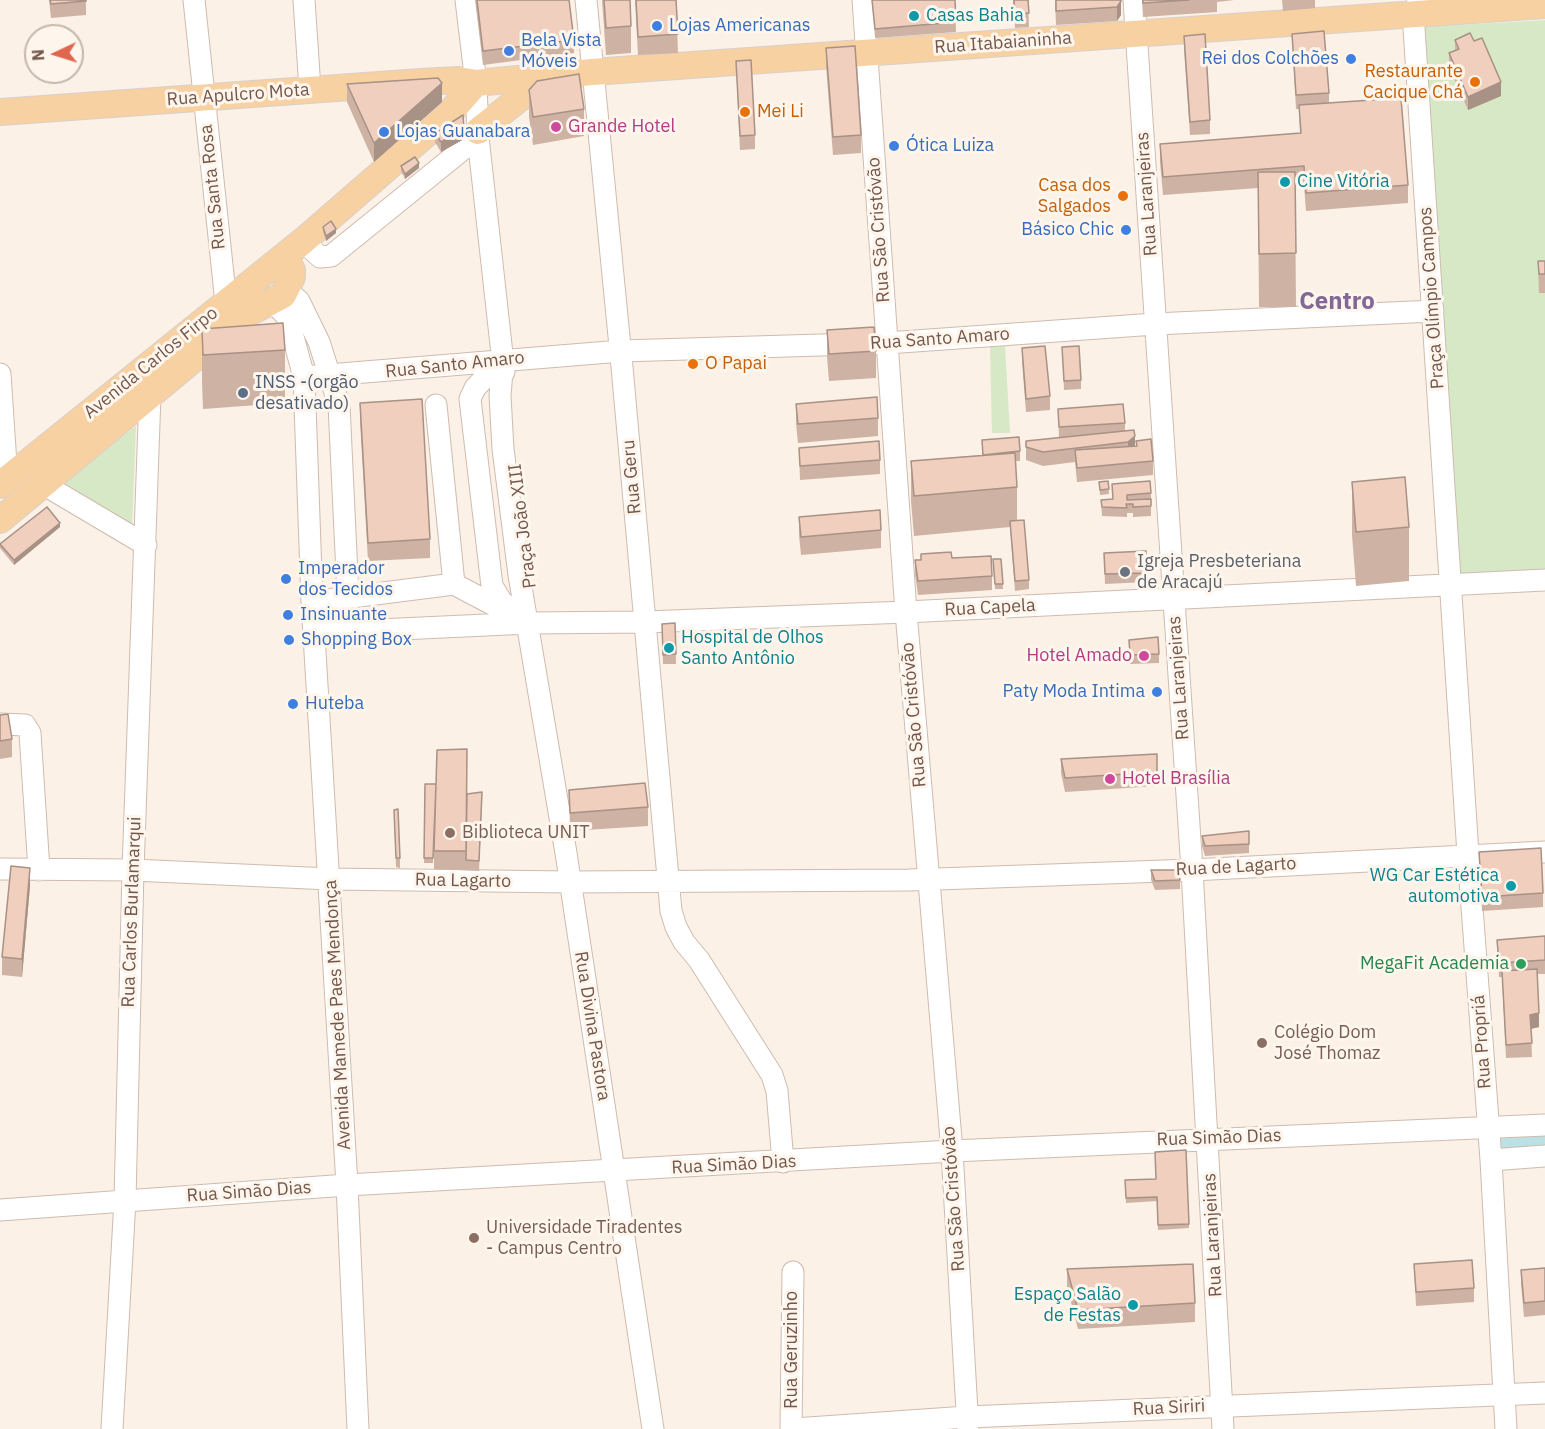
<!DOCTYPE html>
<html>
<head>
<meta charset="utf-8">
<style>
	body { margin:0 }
	#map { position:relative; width:1545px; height:1429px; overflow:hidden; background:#fbf1e6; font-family:"IBM Plex Sans",sans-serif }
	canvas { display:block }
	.north { position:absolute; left:24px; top:24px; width:60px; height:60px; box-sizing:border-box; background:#fef6ec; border:2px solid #c6b6ac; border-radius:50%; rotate:266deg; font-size:16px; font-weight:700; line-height:24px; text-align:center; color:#73574c }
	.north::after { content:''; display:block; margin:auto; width:21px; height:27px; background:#e06650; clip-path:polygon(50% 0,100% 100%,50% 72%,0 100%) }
</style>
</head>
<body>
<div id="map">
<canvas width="1545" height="1429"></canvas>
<div class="north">N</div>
</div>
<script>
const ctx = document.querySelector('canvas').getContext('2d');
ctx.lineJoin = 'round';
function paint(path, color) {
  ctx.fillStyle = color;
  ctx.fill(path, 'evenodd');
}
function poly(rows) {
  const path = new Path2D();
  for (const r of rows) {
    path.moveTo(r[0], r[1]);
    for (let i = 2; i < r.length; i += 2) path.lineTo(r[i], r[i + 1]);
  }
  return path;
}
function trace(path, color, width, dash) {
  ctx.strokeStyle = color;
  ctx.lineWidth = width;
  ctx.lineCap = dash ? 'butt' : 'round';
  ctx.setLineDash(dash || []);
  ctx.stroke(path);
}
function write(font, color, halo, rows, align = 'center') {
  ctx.font = font + ' "IBM Plex Sans",sans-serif';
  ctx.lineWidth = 6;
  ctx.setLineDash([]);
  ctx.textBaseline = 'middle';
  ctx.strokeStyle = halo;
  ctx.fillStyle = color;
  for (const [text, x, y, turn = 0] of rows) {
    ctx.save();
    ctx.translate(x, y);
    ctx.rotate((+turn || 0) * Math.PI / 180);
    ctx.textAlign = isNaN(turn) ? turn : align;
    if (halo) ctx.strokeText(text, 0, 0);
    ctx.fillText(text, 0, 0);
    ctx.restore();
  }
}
paint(poly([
	[1545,20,1545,571,1457,577,1425,27],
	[1005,346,1010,433,992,433,990,347],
	[136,426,132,528,57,484]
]), '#d6e8c5');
trace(poly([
	[1502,1146,1545,1143]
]), '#bbe1e4', 15);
const minor = poly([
	[194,0,226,303],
	[304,0,310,89],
	[466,0,476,83,478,137,504,372],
	[586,0,622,367,671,911,676,927,684,942,699,960,772,1075,777,1091,783,1162],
	[863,0,906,612,952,1151,968,1429],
	[1134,0,1192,870,1223,1429],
	[1419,0,1413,13,1468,854,1491,1160,1506,1429],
	[303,241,320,257,331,256,478,137],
	[283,295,292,295,299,301,319,342,339,405,348,596],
	[268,305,278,307,288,318,304,377,312,602,347,1185,358,1429],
	[503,359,500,396,503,449,519,575,566,853,653,1429],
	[503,359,475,388,470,399,492,586,502,602,529,623],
	[0,374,7,479],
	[304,377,621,351,887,343,1155,324,1433,311],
	[436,405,454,584],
	[43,484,146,545],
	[312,602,454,584,507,612],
	[314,633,529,623,645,622,906,612,1545,580],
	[0,724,25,725,30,733,39,870],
	[0,869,133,870,330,879,570,882,909,880,1192,870,1545,852],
	[1491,1160,1545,1156],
	[0,1210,347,1185,952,1151,1545,1125],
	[112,1429,125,1200,133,870,150,395],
	[791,1429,793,1272],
	[794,1429,967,1417,1545,1393]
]);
const major = poly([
	[0,112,421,82,458,80,476,83,592,72,1545,5],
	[478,131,547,77],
	[0,485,303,241,448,115,476,83],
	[0,520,249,313,283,295,292,277,292,270,283,257]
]);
trace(minor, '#cfbbaf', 23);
trace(major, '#d8d0cd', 28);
trace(minor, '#fff', 21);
trace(major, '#f7d1a1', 26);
paint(poly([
	[49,0,86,0,86,15,51,18],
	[475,0,569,0,574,40,574,53,483,65],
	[602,0,630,0,631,26,631,53,606,55],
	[635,0,676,0,678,53,638,55],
	[872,0,955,0,956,32,875,38],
	[1013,0,1028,0,1029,27,1015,28],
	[1055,0,1121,0,1121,15,1117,21,1056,25],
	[1142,0,1234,0,1217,2,1217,12,1143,17],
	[1282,0,1315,0,1315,8,1283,11],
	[1292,34,1329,93,1329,103,1408,185,1408,203,1306,211,1304,185,1295,185,1296,307,1259,307,1258,188,1163,195,1160,162,1160,144,1300,133,1299,109,1296,109],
	[1184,36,1210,120,1210,134,1190,135,1184,50],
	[1455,40,1501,96,1468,110,1449,67,1449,53,1455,50],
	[826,48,861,135,861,153,833,155,826,66],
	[736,61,755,135,755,149,740,150],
	[347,84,442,102,374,162,347,102],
	[529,90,584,109,584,136,533,145,529,117],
	[435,133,464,139,441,152,435,142],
	[401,166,419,168,405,179,401,171],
	[323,227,336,233,326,241,323,232],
	[1538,261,1545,261,1545,293,1539,293],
	[202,329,285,350,285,403,203,409,202,382],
	[827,330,876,351,876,378,829,381,827,357],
	[1062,347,1081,380,1081,389,1064,390],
	[1022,348,1050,396,1050,410,1026,412,1022,362],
	[360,403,430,539,430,558,368,561,360,421],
	[796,404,878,418,878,436,798,443,796,423],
	[1058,409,1125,423,1125,431,1135,446,1136,446,1136,441,1153,461,1153,475,1077,482,1075,462,1043,466,1026,460,1026,441,1059,438],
	[982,440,1020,451,1020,461,1015,461,1017,487,1017,520,1029,580,1029,589,1015,591,1010,527,914,536,911,501,911,461,982,455],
	[799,448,880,460,880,474,800,480],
	[1108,481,1109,494,1100,495,1099,482],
	[1352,482,1409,527,1409,581,1356,586,1352,535],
	[1112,484,1151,493,1151,516,1133,517,1133,513,1127,513,1127,517,1102,516,1101,500,1113,499],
	[799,517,881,530,881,548,801,555,799,535],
	[60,527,14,565,0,548,0,544],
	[1146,551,1146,582,1105,584,1104,553],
	[952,558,992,576,992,590,918,595,915,574,915,560],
	[993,559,1001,559,1003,589,995,589],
	[675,623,676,664,663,664,662,624],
	[1129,640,1159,654,1159,663,1130,664],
	[0,715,12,739,12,757,0,759],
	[1061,759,1157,768,1157,786,1065,792,1061,773],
	[425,784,436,784,467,824,482,801,479,871,434,869,434,834,433,863,424,863],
	[569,790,648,807,648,826,570,831],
	[394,810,400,858,400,868,396,867],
	[1249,831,1249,853,1205,856,1202,846,1202,836],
	[1479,852,1543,893,1543,907,1482,911],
	[1151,870,1180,880,1180,889,1155,890,1151,880],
	[30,886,22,977,2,975,2,957],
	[1545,936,1545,974,1537,974,1539,1027,1531,1029,1532,1057,1506,1058,1502,977,1499,977,1497,940],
	[1156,1179,1189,1224,1189,1228,1158,1230,1157,1201,1126,1203,1125,1180],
	[1414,1264,1474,1288,1474,1302,1416,1306],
	[1545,1268,1545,1315,1524,1317,1521,1284,1521,1270],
	[1067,1269,1195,1303,1195,1322,1078,1329,1067,1287]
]), '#ceb2a3');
paint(poly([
	[1121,1,1121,15,1117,21,1117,7],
	[1501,82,1501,96,1468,110,1468,97],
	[442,83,442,102,374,162,374,143],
	[464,129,464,139,441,152,441,142],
	[419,163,419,168,405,179,405,174],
	[336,229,336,233,326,241,326,236],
	[1135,436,1135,450,1128,456,1128,442],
	[60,523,60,527,14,565,14,560],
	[30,868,30,886,22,977,22,959],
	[1539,1013,1539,1027,1530,1029,1530,1015]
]), '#a89185');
const building = poly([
	[50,0,86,0,86,1,51,4,50,0],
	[477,0,569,0,574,40,483,51,477,0],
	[604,0,630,0,631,26,606,28,604,0],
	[636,0,676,0,678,34,638,37,636,0],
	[872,0,955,0,956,22,875,29,872,0],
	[1014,0,1028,0,1029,13,1015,14,1014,0],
	[1056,0,1121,0,1121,1,1117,7,1056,11,1056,0],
	[1143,0,1189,0,1143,3,1143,0],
	[1324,31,1329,93,1296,95,1292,34,1324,31],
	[1470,33,1474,41,1482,38,1501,82,1468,97,1449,53,1459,49,1455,40,1470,33],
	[1205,34,1210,120,1190,122,1184,36,1205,34],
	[855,46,861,135,833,137,826,48,855,46],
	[751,60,755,135,740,136,736,61,751,60],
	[579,74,584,109,533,117,529,90,537,81,579,74],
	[438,78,442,83,374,143,347,84,438,78],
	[1401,98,1408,185,1306,193,1304,166,1163,177,1160,144,1301,133,1299,105,1401,98],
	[463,115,464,129,441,142,435,133,463,115],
	[415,157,419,163,405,174,401,166,415,157],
	[1258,172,1295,172,1296,253,1259,254,1258,172],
	[331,221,336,229,326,236,323,227,331,221],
	[1538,261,1545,261,1545,274,1539,274,1538,261],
	[283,323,285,350,203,355,202,329,283,323],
	[874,327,876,351,829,354,827,330,874,327],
	[1045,346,1050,396,1026,399,1022,348,1045,346],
	[1079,346,1081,380,1064,381,1062,347,1079,346],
	[877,397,878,418,798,424,796,404,877,397],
	[422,399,430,539,368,543,360,403,422,399],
	[1123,404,1125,423,1059,427,1058,409,1123,404],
	[1134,430,1135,436,1128,442,1043,452,1026,447,1026,441,1134,430],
	[1019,437,1020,451,983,455,982,440,1019,437],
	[1151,439,1153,461,1077,468,1075,450,1137,446,1136,441,1151,439],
	[879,441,880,460,800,466,799,448,879,441],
	[1015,453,1017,487,914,496,911,461,1015,453],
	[1405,477,1409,527,1356,532,1352,482,1405,477],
	[1108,481,1109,489,1100,490,1099,482,1108,481],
	[1150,481,1151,493,1127,495,1127,500,1151,499,1151,506,1133,507,1133,504,1126,504,1127,508,1102,507,1101,500,1113,499,1112,484,1150,481],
	[47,507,60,523,14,560,0,544,47,507],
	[880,510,881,530,801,537,799,517,880,510],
	[1024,520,1029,580,1015,581,1010,521,1024,520],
	[1146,551,1146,573,1105,574,1104,553,1146,551],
	[951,552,952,558,991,556,992,576,918,581,915,560,921,560,921,554,951,552],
	[993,559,1001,559,1003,584,995,584,993,559],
	[675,623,676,654,663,655,662,624,675,623],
	[1158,637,1159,654,1130,655,1129,640,1158,637],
	[8,714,12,739,0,741,0,715,8,714],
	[467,749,466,851,434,851,437,750,467,749],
	[1157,754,1157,772,1065,778,1061,759,1157,754],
	[645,783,648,807,570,813,569,790,645,783],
	[425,784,436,784,433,858,424,858,425,784],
	[482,792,479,861,466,860,467,794,482,792],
	[398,809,400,858,396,858,394,810,398,809],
	[1249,831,1249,844,1205,846,1202,836,1249,831],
	[1541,848,1543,893,1482,897,1479,852,1541,848],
	[11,866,30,868,22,959,2,957,11,866],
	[1151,870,1178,870,1180,880,1155,881,1151,870],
	[1545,936,1545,960,1499,963,1497,940,1545,936],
	[1537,969,1539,1013,1530,1015,1532,1043,1506,1045,1502,971,1537,969],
	[1186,1150,1189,1224,1158,1225,1157,1197,1126,1198,1125,1180,1156,1179,1155,1152,1186,1150],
	[1472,1260,1474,1288,1416,1292,1414,1264,1472,1260],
	[1193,1264,1195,1303,1078,1310,1067,1269,1193,1264],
	[1545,1268,1545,1301,1524,1303,1521,1270,1545,1268]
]);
paint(building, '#f0cfbe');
trace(building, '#a89185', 1.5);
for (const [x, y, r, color] of [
	[914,16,6,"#0f9aa8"],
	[657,26,6,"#3f7fe0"],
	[509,51,6,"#3f7fe0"],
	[1351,59,6,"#3f7fe0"],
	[1475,82,6,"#e8710a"],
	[745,112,6,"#e8710a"],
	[556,127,6,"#d1479c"],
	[384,132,6,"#3f7fe0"],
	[894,146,6,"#3f7fe0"],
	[1285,182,6,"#0f9aa8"],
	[1123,196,6,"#e8710a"],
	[1126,230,6,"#3f7fe0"],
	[693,364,6,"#e8710a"],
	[243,393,6,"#5c6f8a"],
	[1125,572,6,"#6b7280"],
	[286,579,6,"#3f7fe0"],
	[288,615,6,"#3f7fe0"],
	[289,640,6,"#3f7fe0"],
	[669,648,6,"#0f9aa8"],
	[1144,656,6,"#d1479c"],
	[1157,692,6,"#3f7fe0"],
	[293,704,6,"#3f7fe0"],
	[1110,779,6,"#d1479c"],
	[450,833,6,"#8d6e63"],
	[1511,886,6,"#0f9aa8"],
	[1521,964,6,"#2e9e5b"],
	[1262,1043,6,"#8d6e63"],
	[474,1238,6,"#8d6e63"],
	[1133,1305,6,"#0f9aa8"]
]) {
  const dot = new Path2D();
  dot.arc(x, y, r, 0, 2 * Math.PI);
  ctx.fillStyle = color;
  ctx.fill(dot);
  trace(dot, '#fef6ec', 2);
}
write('18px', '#0d838f', '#fef6ec', [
	["Casas Bahia",926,16],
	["Cine Vitória",1297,182],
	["Hospital de Olhos",681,638],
	["Santo Antônio",681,659],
	["WG Car Estética",1499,876,"right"],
	["automotiva",1499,897,"right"],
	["Espaço Salão",1121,1295,"right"],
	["de Festas",1121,1316,"right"]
], 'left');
write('18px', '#366cbe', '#fef6ec', [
	["Lojas Americanas",669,26],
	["Bela Vista",521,41],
	["Móveis",521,62],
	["Rei dos Colchões",1339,59,"right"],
	["Lojas Guanabara",396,132],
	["Ótica Luiza",906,146],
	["Básico Chic",1114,230,"right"],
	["Imperador",298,569],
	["dos Tecidos",298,590],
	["Insinuante",300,615],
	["Shopping Box",301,640],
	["Paty Moda Intima",1145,692,"right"],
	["Huteba",305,704]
], 'left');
write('18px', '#73574c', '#fef6ec', [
	["Rua Itabaianinha",1003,43,-4],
	["Rua Apulcro Mota",238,95,-4],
	["Rua Santa Rosa",213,187,-96],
	["Rua Laranjeiras",1147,194,-94],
	["Rua São Cristóvão",879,230,-94],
	["Praça Olímpio Campos",1432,298,-94],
	["Rua Santo Amaro",940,339,-4],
	["Avenida Carlos Firpo",151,363,-39],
	["Rua Santo Amaro",455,365,-6],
	["Rua Geru",632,477,-95],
	["Praça João XIII",523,526,-97],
	["Rua Capela",990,608,-3],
	["Rua Laranjeiras",1179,678,-94],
	["Rua São Cristóvão",914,715,-95],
	["Rua de Lagarto",1236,867,-3],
	["Rua Lagarto",463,881,1],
	["Rua Carlos Burlamarqui",132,912,-88],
	["Avenida Mamede Paes Mendonça",338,1015,-93],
	["Rua Divina Pastora",592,1026,81],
	["Rua Propriá",1482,1042,-94],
	["Rua Simão Dias",1219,1138,-2],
	["Rua Simão Dias",734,1165,-3],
	["Rua Simão Dias",249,1192,-4],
	["Rua São Cristóvão",954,1199,-94],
	["Rua Laranjeiras",1213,1235,-93],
	["Rua Geruzinho",792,1350,-90],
	["Rua Siriri",1169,1408,-3]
]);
write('18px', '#c56008', '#fef6ec', [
	["Restaurante",1463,72],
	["Cacique Chá",1463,93],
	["Mei Li",757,112,"left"],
	["Casa dos",1111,186],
	["Salgados",1111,207],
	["O Papai",705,364,"left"]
], 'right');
write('18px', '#b23c85', '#fef6ec', [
	["Grande Hotel",568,127],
	["Hotel Amado",1132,656,"right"],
	["Hotel Brasília",1122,779]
], 'left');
write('18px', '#4e5e75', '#fef6ec', [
	["INSS -(orgão",255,383],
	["desativado)",255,404]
], 'left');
write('18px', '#5b616d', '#fef6ec', [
	["Igreja Presbeteriana",1137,562],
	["de Aracajú",1137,583]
], 'left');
write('18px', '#785e54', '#fef6ec', [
	["Biblioteca UNIT",462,833],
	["Colégio Dom",1274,1033],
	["José Thomaz",1274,1054],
	["Universidade Tiradentes",486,1228],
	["- Campus Centro",486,1249]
], 'left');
write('18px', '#27864d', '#fef6ec', [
	["MegaFit Academia",1509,964]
], 'right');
write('bold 24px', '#836797', '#fef6ec', [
	["Centro",1337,302]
]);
</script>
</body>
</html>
